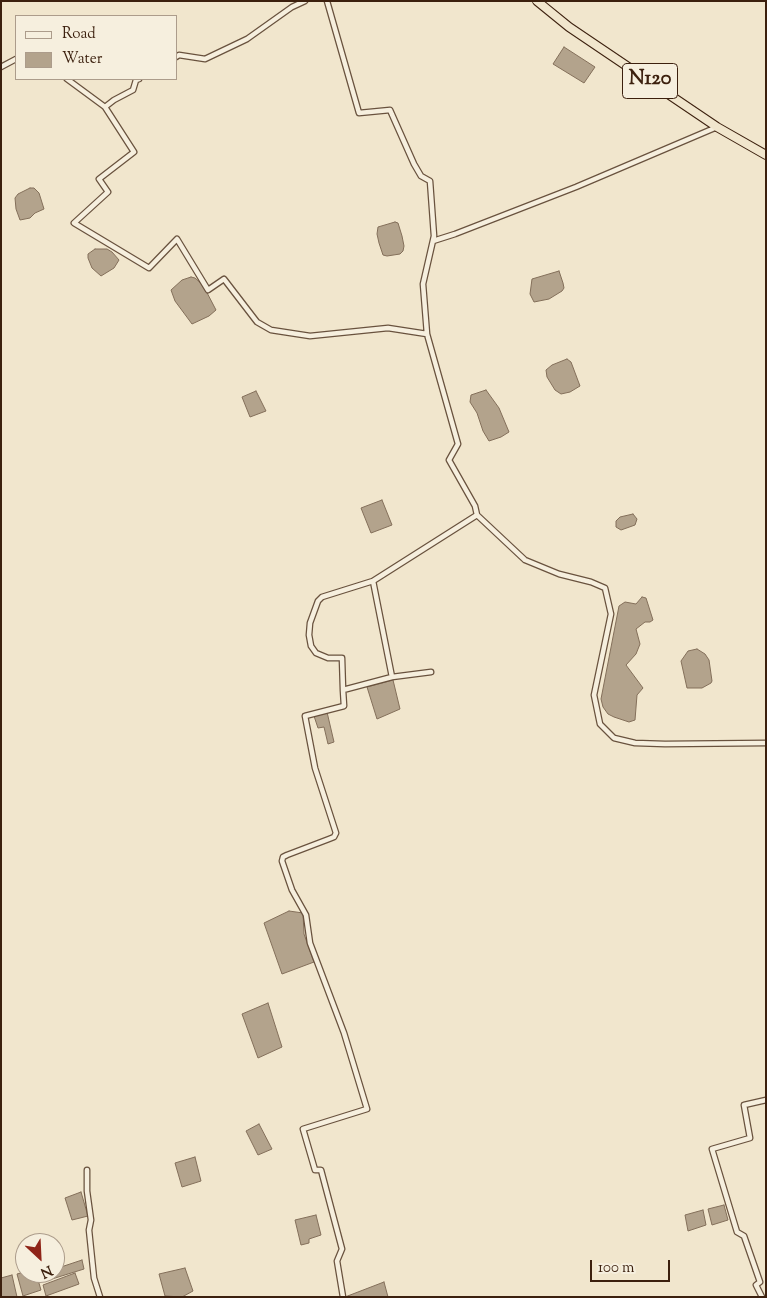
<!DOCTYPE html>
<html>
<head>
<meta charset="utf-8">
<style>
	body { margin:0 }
	#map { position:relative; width:767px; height:1298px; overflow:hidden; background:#f1e6cd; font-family:"Sorts Mill Goudy",serif }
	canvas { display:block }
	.frame { position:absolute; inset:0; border:2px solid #3c200e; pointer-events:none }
	.legend { position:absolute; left:15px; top:15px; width:162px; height:65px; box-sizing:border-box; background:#f6efde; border:1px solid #ac9c8b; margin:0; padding:6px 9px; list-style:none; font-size:15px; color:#3c200e }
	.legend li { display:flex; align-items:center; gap:10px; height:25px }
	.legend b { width:25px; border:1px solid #ac9c8b }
	.north { position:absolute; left:15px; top:1233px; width:50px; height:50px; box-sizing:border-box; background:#f6efde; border:1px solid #ac9c8b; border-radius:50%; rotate:155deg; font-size:14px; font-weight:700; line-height:20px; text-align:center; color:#3c200e }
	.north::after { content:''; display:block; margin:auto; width:18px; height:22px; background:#8f2418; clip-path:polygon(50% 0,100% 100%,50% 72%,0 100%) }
	.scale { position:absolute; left:590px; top:1260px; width:80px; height:22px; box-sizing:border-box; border:2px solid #3c200e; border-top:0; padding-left:6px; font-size:15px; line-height:18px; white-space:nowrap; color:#3c200e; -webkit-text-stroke:4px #f6efde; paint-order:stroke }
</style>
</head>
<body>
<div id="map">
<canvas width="767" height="1298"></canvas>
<div class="frame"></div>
<ul class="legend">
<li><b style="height:6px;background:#f6efde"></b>Road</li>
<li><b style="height:14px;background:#b3a38c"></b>Water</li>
</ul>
<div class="north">N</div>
<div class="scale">100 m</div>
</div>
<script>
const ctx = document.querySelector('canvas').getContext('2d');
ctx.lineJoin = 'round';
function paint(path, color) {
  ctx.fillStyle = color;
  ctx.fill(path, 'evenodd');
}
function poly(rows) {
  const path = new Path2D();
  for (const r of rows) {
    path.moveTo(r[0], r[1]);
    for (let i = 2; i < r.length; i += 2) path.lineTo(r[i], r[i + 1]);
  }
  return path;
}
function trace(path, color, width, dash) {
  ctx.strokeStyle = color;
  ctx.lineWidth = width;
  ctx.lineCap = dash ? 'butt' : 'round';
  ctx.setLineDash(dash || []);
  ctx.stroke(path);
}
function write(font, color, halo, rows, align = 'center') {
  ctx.font = font + ' "Sorts Mill Goudy",serif';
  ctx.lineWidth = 4;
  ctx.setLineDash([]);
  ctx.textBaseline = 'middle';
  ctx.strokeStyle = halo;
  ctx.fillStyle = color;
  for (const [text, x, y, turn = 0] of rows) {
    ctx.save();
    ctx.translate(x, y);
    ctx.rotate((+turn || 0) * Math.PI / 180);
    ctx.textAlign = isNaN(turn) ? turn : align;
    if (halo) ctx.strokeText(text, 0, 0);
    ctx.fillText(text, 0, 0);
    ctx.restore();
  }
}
const water = poly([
	[564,47,595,67,584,83,553,64,564,47],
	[30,188,34,188,39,193,44,209,35,213,30,218,20,220,16,209,15,198,18,194,30,188],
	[395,222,398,223,402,236,404,246,403,251,400,254,387,256,383,255,379,243,377,234,378,227,395,222],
	[95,249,107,249,112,252,119,260,114,268,101,276,92,268,88,258,88,254,95,249],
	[559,271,563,283,564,288,562,291,549,299,534,302,530,294,532,279,559,271],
	[191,277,195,278,203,285,216,310,209,316,192,324,175,301,171,290,182,280,191,277],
	[567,359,571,362,580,386,570,392,561,394,555,390,547,377,546,370,552,365,567,359],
	[486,390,499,408,509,432,501,437,489,441,483,431,477,413,470,402,471,395,486,390],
	[256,391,266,411,250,417,242,397,256,391],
	[382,500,392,525,371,533,361,508,382,500],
	[633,514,637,519,635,525,621,530,616,527,616,521,620,517,633,514],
	[642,597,646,598,653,620,650,622,645,622,636,629,640,644,636,654,626,665,643,688,637,695,635,720,629,722,614,717,608,714,603,707,601,699,619,606,625,602,636,604,642,597],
	[697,649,705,654,709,660,712,681,711,683,702,688,687,688,681,661,688,651,697,649],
	[393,680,400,709,377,719,367,687,393,680],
	[327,712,334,742,328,744,324,727,318,728,314,716,327,712],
	[289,911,303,913,304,934,314,962,282,974,264,923,289,911],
	[268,1003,282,1047,258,1058,242,1014,268,1003],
	[259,1124,272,1149,258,1155,246,1131,259,1124],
	[195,1157,201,1181,182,1187,175,1163,195,1157],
	[81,1192,88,1216,72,1220,65,1198,81,1192],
	[724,1205,728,1220,712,1225,708,1209,724,1205],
	[703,1210,706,1225,688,1231,685,1215,703,1210],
	[316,1215,321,1235,309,1239,309,1243,301,1245,295,1220,316,1215],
	[82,1260,84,1269,52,1279,51,1273,55,1273,55,1269,82,1260],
	[185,1268,193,1291,182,1297,165,1296,159,1274,185,1268],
	[25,1272,36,1273,41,1290,23,1296,17,1274,25,1272],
	[75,1273,79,1284,46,1296,43,1285,75,1273],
	[12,1275,17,1297,1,1297,1,1278,12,1275],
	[384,1282,388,1297,345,1297,384,1282]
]);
paint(water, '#b3a38c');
trace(water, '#836f5a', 1);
const street = poly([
	[327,1,359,113,390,110,414,164,421,176,430,181,434,236,423,284,427,334],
	[176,57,179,55,205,59,247,39,292,7,305,1],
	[1,67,16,59],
	[67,79,105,107],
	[139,79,136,80,133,90,114,100,105,107,134,152,99,179,108,192,74,223,149,268,177,239,208,290,224,279,257,322,271,330,310,336,388,328,427,334,458,444,449,460,475,506,477,515,525,560,559,574,591,582,605,588,611,614,594,695,600,724,614,738,635,743,665,744,766,743],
	[433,241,455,234,576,187,717,127],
	[392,677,431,672],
	[343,690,342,658,328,658,316,653,311,646,309,635,310,623,318,601,322,597,373,581],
	[87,1170,87,1191,91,1220,89,1230,94,1278,100,1297],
	[343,1297,337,1261,342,1249,321,1170,315,1170,303,1129,367,1109,344,1033,310,943,306,915,292,890,282,861,283,857,287,855,329,839,334,837,336,833,315,768,305,716,344,706,343,690,392,677,373,581,477,515],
	[762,1297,756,1285,760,1282,744,1236,737,1232,712,1149,750,1138,744,1105,766,1100]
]);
const highway = poly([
	[537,1,569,27,717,127,766,155]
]);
trace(street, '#69523e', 7);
trace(highway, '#3c200e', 10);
trace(street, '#f6efde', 4.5);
trace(highway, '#f1e6cd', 8);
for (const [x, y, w] of [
	[650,81,55]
]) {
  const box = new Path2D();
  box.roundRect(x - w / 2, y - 17.5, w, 35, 4);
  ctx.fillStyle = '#f6efde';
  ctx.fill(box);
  trace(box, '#3c200e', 1);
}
write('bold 20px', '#3c200e', null, [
	["N120",650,81]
]);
</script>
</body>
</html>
